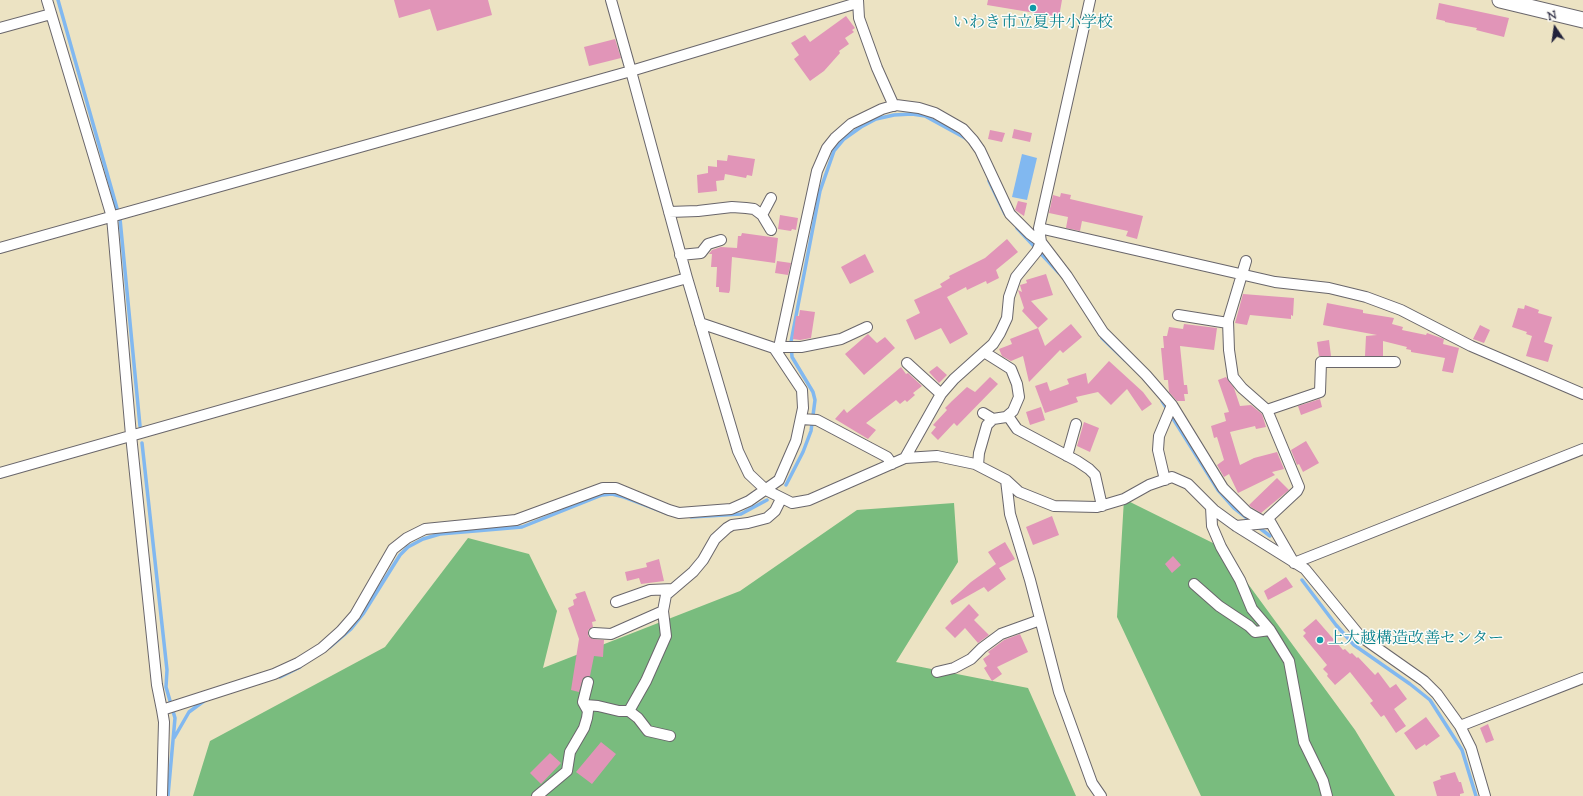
<!DOCTYPE html>
<html>
<head>
<meta charset="utf-8">
<style>
	body { margin:0 }
	#map { position:relative; width:1583px; height:796px; overflow:hidden; background:#ece3c3; font-family:"Sorts Mill Goudy",serif }
	canvas { display:block }
	.north { position:absolute; left:1535px; top:8px; width:40px; height:40px; -webkit-text-stroke:3px #fdfcf7; paint-order:stroke; rotate:347deg; font-size:11px; font-weight:700; line-height:16px; text-align:center; color:#22223b }
	.north::after { content:''; display:block; margin:auto; width:14px; height:18px; background:#22223b; clip-path:polygon(50% 0,100% 100%,50% 72%,0 100%) }
</style>
</head>
<body>
<div id="map">
<canvas width="1583" height="796"></canvas>
<div class="north">N</div>
</div>
<script>
const ctx = document.querySelector('canvas').getContext('2d');
ctx.lineJoin = 'round';
function paint(path, color) {
  ctx.fillStyle = color;
  ctx.fill(path, 'evenodd');
}
function poly(rows) {
  const path = new Path2D();
  for (const r of rows) {
    path.moveTo(r[0], r[1]);
    for (let i = 2; i < r.length; i += 2) path.lineTo(r[i], r[i + 1]);
  }
  return path;
}
function trace(path, color, width, dash) {
  ctx.strokeStyle = color;
  ctx.lineWidth = width;
  ctx.lineCap = dash ? 'butt' : 'round';
  ctx.setLineDash(dash || []);
  ctx.stroke(path);
}
function write(font, color, halo, rows, align = 'center') {
  ctx.font = font + ' "Sorts Mill Goudy","Noto Serif JP",serif';
  ctx.lineWidth = 3;
  ctx.setLineDash([]);
  ctx.textBaseline = 'middle';
  ctx.strokeStyle = halo;
  ctx.fillStyle = color;
  for (const [text, x, y, turn = 0] of rows) {
    ctx.save();
    ctx.translate(x, y);
    ctx.rotate((+turn || 0) * Math.PI / 180);
    ctx.textAlign = isNaN(turn) ? turn : align;
    if (halo) ctx.strokeText(text, 0, 0);
    ctx.fillText(text, 0, 0);
    ctx.restore();
  }
}
paint(poly([
	[1124,499,1221,547,1355,730,1395,796,1201,796,1117,617],
	[954,503,958,562,896,662,1028,688,1076,796,193,796,210,741,385,647,468,538,529,554,557,611,543,668,740,591,857,510]
]), '#79bc7e');
paint(poly([
	[1022,154,1037,158,1027,200,1012,197]
]), '#81b8f0');
trace(poly([
	[58,0,120,219,140,426],
	[989,181,1005,214],
	[1017,228,1059,273],
	[1102,338,1125,360],
	[1162,401,1218,490,1234,508,1252,522],
	[142,443,167,670,166,687,175,718,168,796],
	[786,485,803,452,811,431,815,400,813,392,792,357,791,342,820,191,834,151,844,139,861,127,876,119,894,115,912,114,925,116,967,139],
	[691,517,741,514,767,500],
	[1257,526,1270,536],
	[1302,580,1336,625,1354,645,1410,684,1430,700,1462,750,1476,796],
	[330,647,351,629,363,614,400,555,408,547,423,539,440,534,522,527,602,495,612,494,624,497,669,514],
	[280,677,300,667],
	[174,738,189,712,204,701]
]), '#81b8f0', 3.5);
paint(poly([
	[394,0,488,0,492,15,437,31,430,9,399,18],
	[988,0,1062,0,1059,17,987,5],
	[1439,3,1509,18,1504,37,1476,30,1477,28,1445,22,1445,21,1436,19],
	[846,16,855,28,852,30,854,32,845,38,849,44,839,51,840,53,824,71,810,81,794,59,799,55,791,43,805,35,810,42],
	[615,39,621,58,589,66,584,47],
	[1014,129,1032,133,1030,142,1012,138],
	[990,130,1005,133,1002,142,988,139],
	[728,155,755,159,752,176,747,175,746,178,725,174,724,180,716,181,717,191,698,193,697,175,708,173,708,166,717,167,717,160,727,161],
	[1061,193,1071,195,1070,199,1143,216,1137,239,1126,236,1128,231,1082,221,1080,231,1066,228,1068,217,1049,213,1053,195,1060,197],
	[1018,201,1027,203,1024,216,1015,210],
	[780,215,798,218,796,230,792,229,791,231,778,229],
	[742,233,778,238,775,263,732,257,730,290,729,293,719,292,719,287,716,287,717,267,711,267,712,254,709,254,712,250,721,247,737,248,738,236,741,236],
	[1007,239,1018,252,996,270,999,278,987,284,986,281,967,290,966,287,947,297,968,334,950,344,941,328,915,340,906,320,920,313,914,300,942,287,940,284,950,278,949,276,985,258],
	[865,254,874,272,850,284,841,267],
	[777,261,791,263,788,275,775,273],
	[1046,274,1053,295,1031,301,1048,319,1038,328,1045,346,1071,324,1082,337,1063,353,1060,350,1029,382,1023,356,1011,361,1002,356,999,349,1012,344,1010,339,1038,328,1022,311,1024,308,1018,290,1022,292,1020,285,1027,283,1026,280],
	[1243,294,1294,298,1293,316,1291,315,1291,319,1250,315,1247,325,1235,323],
	[1327,303,1363,310,1363,313,1394,318,1392,324,1403,327,1402,330,1426,335,1427,333,1444,339,1443,344,1459,348,1453,373,1442,371,1445,358,1411,352,1411,350,1406,349,1407,347,1383,341,1383,356,1365,356,1366,336,1377,335,1323,325],
	[1525,305,1539,310,1538,313,1552,317,1544,342,1553,345,1548,362,1526,356,1532,336,1526,334,1527,332,1512,327,1518,308,1524,309],
	[800,310,815,312,811,338,800,340,793,339,796,316,799,316],
	[1184,324,1217,328,1214,350,1180,346,1184,385,1187,385,1188,394,1184,394,1185,401,1177,401,1169,392,1168,380,1164,380,1161,348,1164,348,1163,336,1167,336,1169,327,1183,329],
	[1480,325,1490,330,1484,343,1473,339],
	[868,334,877,343,885,337,895,348,864,375,845,354],
	[1329,340,1331,356,1319,356,1317,342],
	[1109,361,1143,392,1152,404,1142,411,1127,389,1111,405,1098,392,1076,397,1078,402,1045,413,1035,386,1047,382,1050,391,1069,384,1067,379,1086,373,1088,384],
	[937,366,947,375,939,383,929,372],
	[901,367,906,374,908,373,922,386,913,393,915,395,907,402,905,400,900,404,896,400,866,423,876,430,868,439,835,419,844,409,847,413],
	[990,377,998,384,957,426,954,423,938,440,931,433,936,427,933,425,947,410,945,408,952,401,967,387,975,392],
	[1226,377,1234,388,1240,406,1251,405,1262,414,1266,427,1256,429,1255,426,1230,432,1240,465,1254,458,1277,452,1284,469,1272,472,1275,475,1238,493,1229,474,1224,477,1217,465,1224,460,1217,437,1214,438,1211,426,1226,421,1224,413,1229,412,1218,380],
	[1320,399,1322,407,1301,415,1298,406],
	[1041,407,1045,420,1030,425,1026,412],
	[1084,422,1099,428,1090,452,1077,446],
	[1306,441,1319,463,1303,472,1299,464,1297,465,1291,450],
	[1277,478,1289,490,1261,513,1251,507,1249,505],
	[1052,516,1059,535,1033,545,1026,527],
	[1005,542,1015,559,999,568,1006,579,988,592,984,587,952,605,950,601,971,582,996,564,988,552],
	[1173,556,1181,565,1172,573,1165,564],
	[659,559,664,581,641,584,639,578,627,581,625,572,647,567,646,563],
	[1286,577,1293,587,1268,600,1264,591],
	[585,591,596,621,592,622,593,627,588,630,588,636,593,639,604,640,603,657,594,656,590,676,583,678,579,692,571,690,579,639,568,608,574,605,573,600,577,598,575,594],
	[969,604,979,615,974,620,989,635,978,643,965,628,955,638,945,628],
	[1316,619,1343,650,1345,649,1350,654,1352,653,1357,658,1358,657,1375,675,1378,672,1390,688,1396,684,1407,699,1394,709,1406,726,1396,733,1384,715,1381,717,1370,703,1373,701,1350,672,1335,685,1327,676,1328,674,1323,669,1327,665,1303,636,1306,633,1303,630],
	[1020,634,1028,652,997,667,1002,674,992,681,984,668,987,666,983,659,990,654,988,652,1004,640],
	[1426,717,1440,736,1426,746,1425,744,1416,750,1404,733],
	[1488,724,1494,740,1486,743,1480,728],
	[601,742,616,754,592,784,576,772],
	[550,753,561,763,541,784,530,773],
	[1455,772,1459,782,1461,782,1464,793,1460,794,1460,796,1437,796,1433,782,1441,779,1440,776]
]), '#e195b8');
const minor = poly([
	[47,0,112,217,131,435,157,685,162,710],
	[858,0,859,18,877,68,894,106],
	[0,28,51,14],
	[669,212,698,211,732,207,746,208,754,209,762,215,771,230],
	[762,215,771,198],
	[1039,228,1275,282,1329,288,1366,297,1401,310,1471,346,1583,394],
	[0,248,631,71,611,0],
	[680,255,701,253,708,244,721,240],
	[1246,261,1228,321,1229,350,1233,377,1242,388,1267,410,1299,487,1297,491,1268,518,1294,563,1583,449],
	[687,278,631,71,857,3],
	[1178,315,1228,323],
	[779,347,801,347,841,339,867,327],
	[778,352,817,171,827,148,835,138,851,124,882,109,896,105,919,108,935,113,963,129,973,140,980,150,1010,214,1030,234,1041,242,1067,276,1103,332,1146,375,1172,405,1223,488,1247,512,1266,523],
	[907,363,941,394],
	[1267,410,1320,392,1321,362,1395,362],
	[983,413,993,419,1006,417,1013,411,1019,397,1017,384,1011,369,984,352],
	[1008,416,1017,429,1077,461,1089,469,1095,475,1102,506],
	[801,419,817,420,887,457,892,464],
	[1067,456,1076,424],
	[905,458,941,394,954,379,993,344,1000,333,1007,318,1009,297,1016,277,1037,251,1041,242,1039,228,1090,0],
	[978,465,979,453,987,425,993,419],
	[0,473,687,278,738,451,749,474,766,490,792,503,809,500,905,458,937,456,975,464,1006,480,1019,492,1054,506,1097,507,1124,499,1149,485,1172,477,1188,484,1214,510,1236,526,1305,569,1360,636,1424,681,1437,694,1460,726,1471,748,1485,796],
	[1006,480,1010,514,1030,580,1059,692,1092,783,1101,796],
	[1165,480,1158,450,1159,436,1172,405],
	[1211,507,1212,526,1221,547,1240,580,1252,609,1270,630,1289,661,1304,742,1323,781,1327,796],
	[1236,526,1267,523],
	[1194,584,1219,606,1249,626,1255,632,1270,630],
	[616,602,650,590,673,589],
	[594,633,611,634,663,611],
	[937,672,954,668,971,659,982,648,1001,634,1040,620],
	[585,705,598,706,619,711,629,711,646,681,666,636,663,611,666,595,693,572,703,560,715,539,727,528,732,525,748,523,767,518,775,511,781,499],
	[629,711,638,718,648,731,670,736],
	[1460,726,1583,678],
	[162,796,164,722,162,710,274,674,298,663,322,648,341,631,355,615,393,549,407,538,425,529,516,520,603,488,616,488,669,510,679,513,731,509,749,501,779,480,796,441,803,408,802,390,774,348,700,323],
	[537,796,567,771,570,752,584,728,587,718,588,711,583,702,588,682]
]);
const primary = poly([
	[1500,0,1583,20]
]);
trace(minor, '#69666b', 12);
trace(primary, '#69666b', 17);
trace(minor, '#fff', 10);
trace(primary, '#fff', 15);
for (const [x, y, r, color] of [
	[1033,8,4,"#0f9aa8"],
	[1320,640,4,"#0f9aa8"]
]) {
  const dot = new Path2D();
  dot.arc(x, y, r, 0, 2 * Math.PI);
  ctx.fillStyle = color;
  ctx.fill(dot);
  trace(dot, '#fdfcf7', 1.5);
}
write('16px', '#0d838f', '#fdfcf7', [
	["いわき市立夏井小学校",1033,24],
	["上大越構造改善センター",1328,640,"left"]
]);
</script>
</body>
</html>
